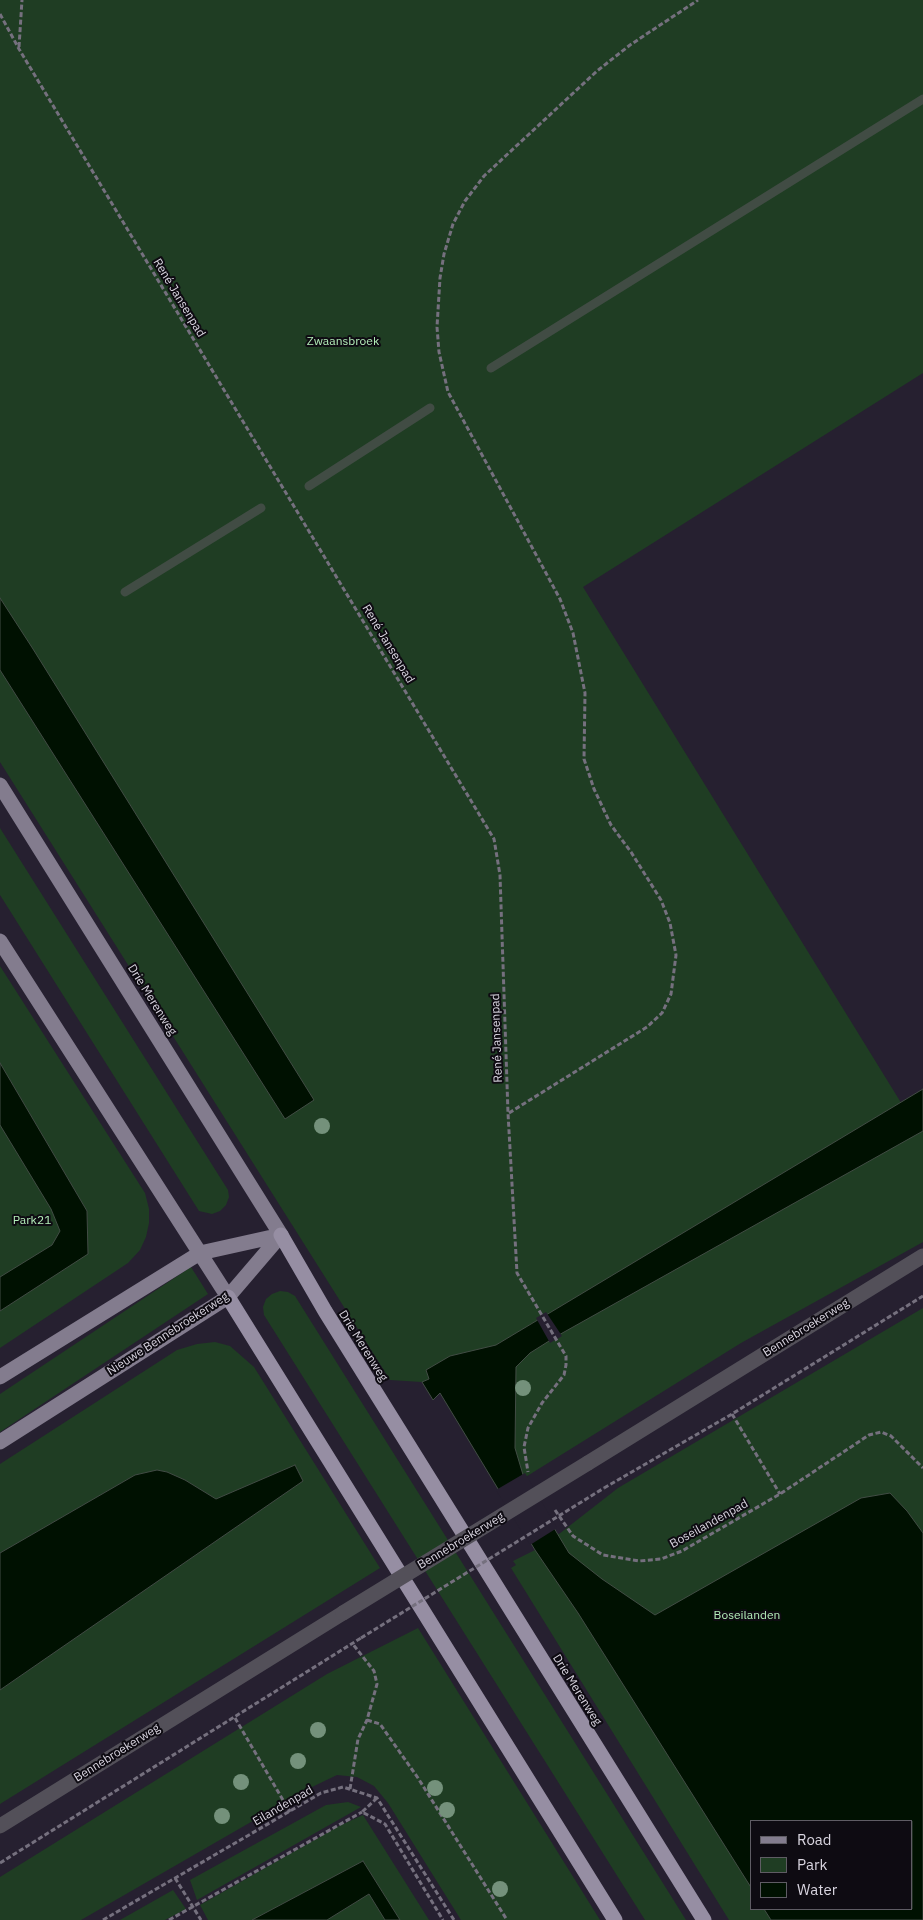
<!DOCTYPE html>
<html>
<head>
<meta charset="utf-8">
<style>
	body { margin:0 }
	#map { position:relative; width:923px; height:1920px; overflow:hidden; background:#262030; font-family:"IBM Plex Sans",sans-serif }
	canvas { display:block }
	.legend { position:absolute; left:750px; top:1820px; width:162px; height:90px; box-sizing:border-box; background:#0e0b12; border:1px solid #5f5c64; margin:0; padding:6px 9px; list-style:none; font-size:15px; color:#d9d5e0 }
	.legend li { display:flex; align-items:center; gap:10px; height:25px }
	.legend b { width:25px; border:1px solid #5f5c64 }
</style>
</head>
<body>
<div id="map">
<canvas width="923" height="1920"></canvas>
<ul class="legend">
<li><b style="height:6px;background:#837c8e"></b>Road</li>
<li><b style="height:14px;background:#1f3d23"></b>Park</li>
<li><b style="height:14px;background:#001101"></b>Water</li>
</ul>
</div>
<script>
const ctx = document.querySelector('canvas').getContext('2d');
ctx.lineJoin = 'round';
function paint(path, color) {
  ctx.fillStyle = color;
  ctx.fill(path, 'evenodd');
}
function poly(rows) {
  const path = new Path2D();
  for (const r of rows) {
    path.moveTo(r[0], r[1]);
    for (let i = 2; i < r.length; i += 2) path.lineTo(r[i], r[i + 1]);
  }
  return path;
}
function trace(path, color, width, dash) {
  ctx.strokeStyle = color;
  ctx.lineWidth = width;
  ctx.lineCap = dash ? 'butt' : 'round';
  ctx.setLineDash(dash || []);
  ctx.stroke(path);
}
function write(font, color, halo, rows, align = 'center') {
  ctx.font = font + ' "IBM Plex Sans",sans-serif';
  ctx.lineWidth = 4;
  ctx.setLineDash([]);
  ctx.textBaseline = 'middle';
  ctx.strokeStyle = halo;
  ctx.fillStyle = color;
  for (const [text, x, y, turn = 0] of rows) {
    ctx.save();
    ctx.translate(x, y);
    ctx.rotate((+turn || 0) * Math.PI / 180);
    ctx.textAlign = isNaN(turn) ? turn : align;
    if (halo) ctx.strokeText(text, 0, 0);
    ctx.fillText(text, 0, 0);
    ctx.restore();
  }
}
paint(poly([
	[0,0,923,0,923,373,583,587,908,1114,923,1106,923,1242,741,1343,524,1478,429,1379,422,1382,390,1380,0,762,0,670,285,1119,0,642],
	[0,828,228,1190,229,1197,226,1205,220,1211,212,1214,199,1211,0,895],
	[0,966,145,1193,149,1209,149,1223,146,1237,140,1250,128,1263,0,1348,0,1311,88,1253,87,1211,0,1063],
	[0,1102,75,1232,0,1283],
	[191,1267,208,1294,0,1432,0,1394],
	[280,1291,288,1292,295,1296,686,1920,645,1920,264,1315,263,1307,266,1299,272,1294],
	[923,1308,923,1920,729,1920,511,1568,516,1565,513,1561,535,1550,538,1552,558,1534,557,1533,559,1534,618,1488],
	[752,1821,912,1821,912,1909,752,1909],
	[215,1342,230,1346,254,1367,380,1568,0,1804,0,1690,303,1481,295,1465,216,1499,185,1480,167,1472,157,1470,135,1475,0,1553,0,1464,177,1350,197,1344],
	[418,1628,600,1920,461,1920,388,1803,374,1786,357,1777,337,1775,310,1788,81,1920,0,1920,0,1877,327,1674],
	[348,1802,361,1807,197,1900,190,1880,326,1805],
	[363,1815,429,1920,400,1920,363,1861,252,1920,208,1920,200,1905,339,1826],
	[173,1890,186,1909,165,1920,120,1920],
	[369,1894,385,1920,327,1920]
]), '#1f3d23');
const water = poly([
	[0,598,33,649,314,1100,285,1119,0,670,0,598],
	[0,1063,87,1211,88,1254,0,1311,0,1277,52,1245,60,1231,51,1209,0,1125,0,1063],
	[923,1089,923,1131,557,1336,530,1353,516,1367,515,1448,524,1478,569,1553,602,1579,655,1615,861,1498,890,1493,907,1511,923,1533,923,1920,771,1920,764,1909,912,1909,912,1821,752,1821,752,1889,578,1613,535,1550,440,1393,433,1400,422,1382,429,1379,426,1370,450,1356,496,1345,923,1089],
	[295,1465,303,1481,0,1690,0,1553,135,1475,157,1470,167,1472,185,1480,216,1499,295,1465],
	[363,1861,400,1920,385,1920,369,1894,327,1920,252,1920,363,1861]
]);
paint(water, '#001101');
trace(water, '#414c44', 1);
paint(poly([
	[546,1312,562,1336,550,1343,536,1318],
	[525,1473,557,1528,530,1545,496,1490]
]), '#262030');
trace(poly([
	[491,368,923,99],
	[309,486,430,408],
	[125,592,261,508]
]), '#414c44', 9);
trace(poly([
	[0,14,19,49,494,839,500,875,508,1113,517,1273,560,1346,566,1356,566,1365,564,1375,542,1403,528,1428,524,1447,528,1472],
	[19,47,22,0],
	[509,1113,647,1027,662,1013,671,994,676,955,670,923,661,900,631,852,611,825,594,789,584,759,585,693,573,633,560,599,448,392,439,352,437,327,440,278,444,254,453,224,465,201,484,176,597,71,630,45,698,0],
	[732,1414,780,1494],
	[604,1488,732,1414,923,1296],
	[555,1510,573,1536,603,1555,639,1561,661,1559,682,1551,780,1494,869,1435,881,1432,891,1436,923,1468],
	[235,1718,290,1812],
	[367,1720,380,1724,418,1778,507,1920],
	[350,1789,358,1739,367,1720,377,1684,374,1671,352,1643],
	[377,1798,362,1812,385,1824,443,1920],
	[0,1863,361,1638],
	[175,1878,201,1920],
	[103,1920,321,1793,343,1787,377,1798,454,1920],
	[169,1920,362,1812]
]), '#75707e', 3, [5, 2.5]);
trace(poly([
	[588,1463,923,1256],
	[0,1826,343,1613]
]), '#535059', 15);
trace(poly([
	[0,785,281,1235],
	[0,941,228,1297],
	[0,1377,200,1253,281,1235],
	[0,1442,228,1297,281,1235]
]), '#837c8e', 15);
trace(poly([
	[281,1235,325,1311,704,1920],
	[228,1297,615,1920]
]), '#968ea3', 15);
trace(poly([
	[361,1638,604,1488]
]), '#75707e', 3, [5, 2.5]);
trace(poly([
	[343,1613,588,1463]
]), '#535059', 15);
ctx.fillStyle = '#74917b';
for (const [x, y] of [
	[322,1126],
	[523,1388],
	[318,1730],
	[298,1761],
	[241,1782],
	[435,1788],
	[447,1810],
	[222,1816],
	[500,1889]
]) {
  ctx.beginPath();
  ctx.arc(x, y, 8, 0, 2 * Math.PI);
  ctx.fill();
}
write('12px', '#d9d5e0', '#0e0b12', [
	["René Jansenpad",179,298,59],
	["René Jansenpad",388,644,59],
	["Drie Merenweg",152,1000,58],
	["René Jansenpad",497,1038,-92],
	["Bennebroekerweg",806,1328,-32],
	["Nieuwe Bennebroekerweg",168,1334,-33],
	["Drie Merenweg",363,1346,58],
	["Boseilandenpad",709,1524,-29],
	["Bennebroekerweg",461,1541,-31],
	["Drie Merenweg",577,1690,58],
	["Bennebroekerweg",117,1753,-32],
	["Eilandenpad",283,1806,-30]
]);
write('12px', '#b4eeb9', '#0e0b12', [
	["Zwaansbroek",343,342],
	["Park21",32,1221],
	["Boseilanden",747,1616]
]);
</script>
</body>
</html>
